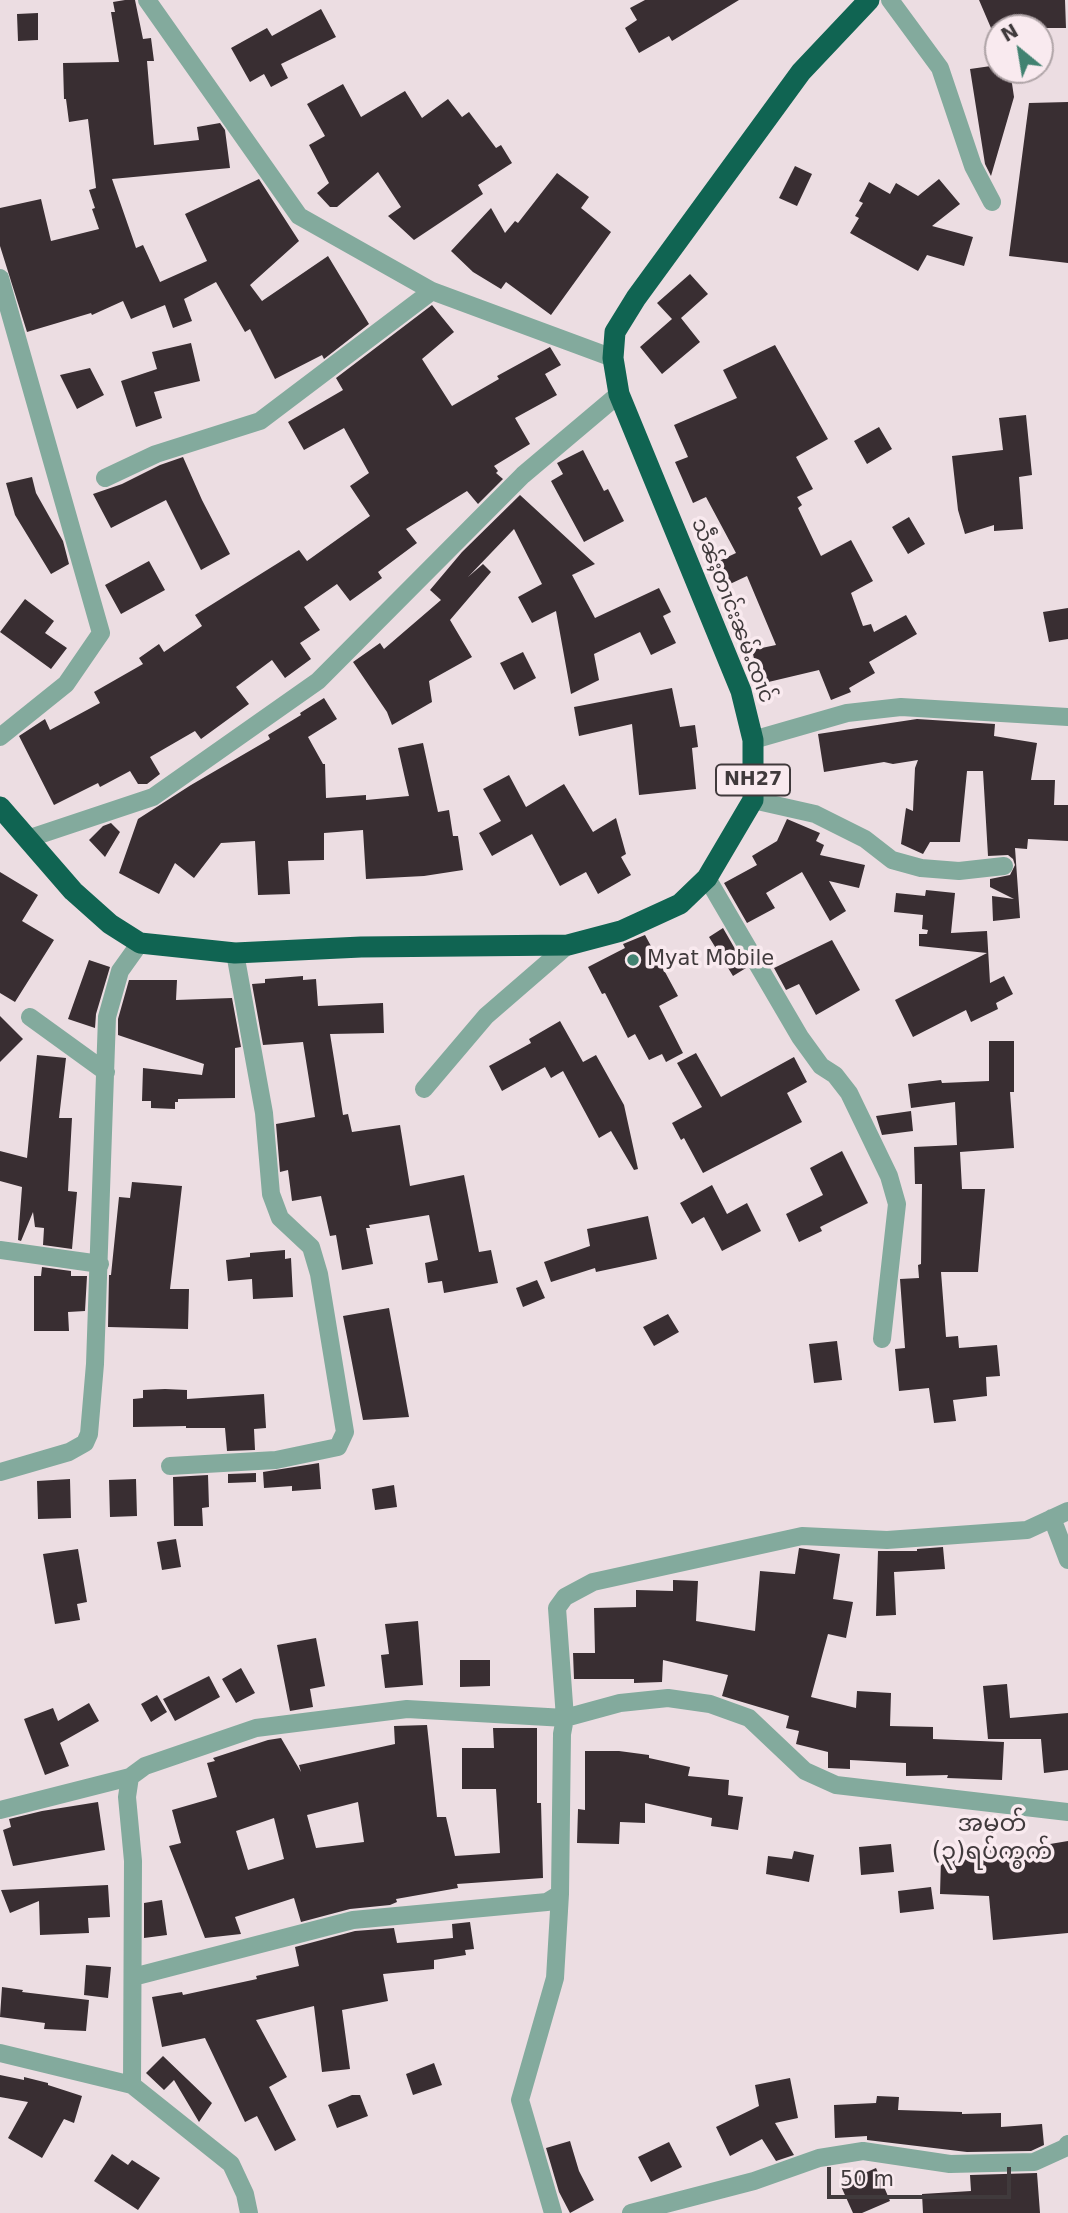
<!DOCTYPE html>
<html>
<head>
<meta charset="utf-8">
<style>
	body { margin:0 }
	#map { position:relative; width:1068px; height:2213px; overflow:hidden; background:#ecdde2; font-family:"DejaVu Sans",sans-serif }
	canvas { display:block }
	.north { position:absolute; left:984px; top:14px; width:70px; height:70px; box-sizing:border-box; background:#f9eaef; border:2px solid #afa4a7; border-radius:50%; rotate:330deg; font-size:19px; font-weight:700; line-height:28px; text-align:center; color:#403a3c }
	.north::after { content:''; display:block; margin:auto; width:24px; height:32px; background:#428271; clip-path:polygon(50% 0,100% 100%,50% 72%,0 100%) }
	.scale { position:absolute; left:827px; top:2167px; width:184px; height:32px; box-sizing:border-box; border:4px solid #403a3c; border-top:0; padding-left:9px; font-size:21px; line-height:24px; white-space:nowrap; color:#403a3c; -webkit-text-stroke:5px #f9eaef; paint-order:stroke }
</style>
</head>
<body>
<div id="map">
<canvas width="1068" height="2213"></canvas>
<div class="north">N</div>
<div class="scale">50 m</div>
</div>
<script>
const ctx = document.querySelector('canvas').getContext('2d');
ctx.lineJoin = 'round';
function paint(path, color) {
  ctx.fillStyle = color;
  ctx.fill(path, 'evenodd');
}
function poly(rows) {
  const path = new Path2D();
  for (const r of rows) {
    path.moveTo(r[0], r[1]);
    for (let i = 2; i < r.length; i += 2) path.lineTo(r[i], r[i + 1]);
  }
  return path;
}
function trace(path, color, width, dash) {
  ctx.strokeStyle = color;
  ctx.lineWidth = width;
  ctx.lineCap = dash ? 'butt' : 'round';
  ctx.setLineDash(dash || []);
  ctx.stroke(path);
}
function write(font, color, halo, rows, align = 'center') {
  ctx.font = font + ' "DejaVu Sans","Noto Sans Myanmar",sans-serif';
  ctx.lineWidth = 7;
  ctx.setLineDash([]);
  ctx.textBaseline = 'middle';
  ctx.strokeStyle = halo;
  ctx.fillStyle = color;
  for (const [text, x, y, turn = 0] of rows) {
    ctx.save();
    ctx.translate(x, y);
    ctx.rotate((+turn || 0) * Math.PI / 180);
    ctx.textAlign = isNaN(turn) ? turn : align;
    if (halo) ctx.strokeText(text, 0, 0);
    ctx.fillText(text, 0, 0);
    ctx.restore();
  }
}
paint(poly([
	[125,0,135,0,143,39,151,38,154,61,147,61,154,145,199,140,197,127,220,123,225,130,230,168,112,179,136,248,143,245,160,282,207,261,185,214,259,179,299,241,250,285,262,301,328,256,369,324,324,359,322,355,275,379,250,329,245,332,216,282,184,299,192,321,173,328,165,305,131,319,123,301,92,315,91,313,27,332,0,246,0,208,41,199,51,241,99,229,92,209,95,208,89,190,96,188,88,119,69,122,66,99,64,99,63,63,119,62,111,12,115,12,113,2],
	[645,0,739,0,672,41,669,36,639,53,625,28,637,20,630,8],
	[979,0,1065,0,1066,28,991,28],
	[321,9,336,37,281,64,288,78,271,87,264,74,250,82,231,48,267,28,272,36],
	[38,13,38,40,18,41,17,14],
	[998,65,998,70,1010,70,1014,97,991,176,985,164,970,69],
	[343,84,361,117,405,91,422,118,448,99,462,117,469,112,496,148,501,145,512,163,478,185,483,194,414,240,388,216,401,207,378,172,337,207,330,207,317,193,329,183,309,145,325,136,307,104],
	[1068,102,1068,263,1009,256,1029,103],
	[795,166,812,174,797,206,779,198],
	[557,173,589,197,581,208,611,232,551,315,506,282,501,289,473,272,451,251,491,208,505,233,515,221,518,223],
	[939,179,960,204,932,226,973,237,964,266,927,255,918,271,850,233,859,218,855,216,863,203,859,201,869,182,890,194,896,183,918,196],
	[690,274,708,294,681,318,700,342,662,374,640,347,672,319,657,303],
	[432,305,454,332,422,359,452,406,499,379,497,376,550,347,561,365,545,374,557,395,515,418,530,444,494,466,498,471,496,473,503,479,478,504,467,491,406,529,417,543,378,572,382,578,350,601,337,584,304,607,320,630,300,643,311,659,285,678,272,660,236,687,249,704,201,739,195,731,150,757,160,774,147,784,138,784,130,771,100,787,98,783,54,805,19,736,45,719,50,730,100,703,94,692,143,664,139,658,159,644,164,652,202,626,195,615,299,550,307,561,370,516,350,486,369,473,344,428,304,450,288,422,343,390,336,378],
	[191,343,200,381,154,392,162,418,136,427,121,381,157,369,152,352],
	[775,345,828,439,796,457,813,489,797,497,802,505,798,508,821,556,851,540,873,581,851,593,863,626,871,624,874,632,906,615,917,634,869,662,875,673,849,688,851,692,831,700,819,670,760,684,752,650,776,645,747,576,730,584,719,561,736,553,706,497,693,503,675,462,688,457,674,425,737,398,723,370],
	[90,368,104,395,77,409,60,375],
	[1026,415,1032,475,1019,477,1023,529,994,531,994,525,965,534,958,510,952,456,1003,450,999,418],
	[879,427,892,449,867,464,854,441],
	[583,450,604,491,608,489,624,521,584,542,551,481,563,474,557,463],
	[183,457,202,500,230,554,201,570,166,500,111,528,93,494,122,484,160,465],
	[32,477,36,493,63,541,69,564,51,574,15,515,6,483],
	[520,495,595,564,572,575,595,618,659,588,671,612,663,616,676,643,651,655,640,632,594,654,599,680,571,694,556,611,532,623,518,597,542,584,514,529,468,577,483,564,491,572,450,620,472,657,429,681,432,702,392,725,387,712,353,662,380,643,384,649,441,600,430,590,462,552],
	[909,517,925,544,908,554,892,527],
	[149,561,165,590,121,614,105,585],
	[25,599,54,621,45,633,67,648,51,669,0,632],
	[1068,608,1068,639,1049,642,1043,612],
	[523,652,536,678,514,690,500,663],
	[672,688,680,727,695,725,698,747,692,748,696,789,639,795,632,724,579,736,574,707],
	[324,698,337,719,308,737,323,764,325,764,326,798,366,795,366,800,409,796,398,748,423,743,438,812,449,810,453,836,458,836,463,870,424,876,366,879,363,830,324,833,324,860,288,861,290,894,258,895,255,841,221,843,194,878,175,863,159,894,119,873,138,819,191,785,270,739,268,735,301,715,300,713],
	[917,719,995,724,994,736,1037,743,1031,780,1055,780,1054,805,1068,805,1068,841,1028,839,1027,849,1015,848,1020,918,993,921,992,896,1014,899,990,887,990,879,1010,875,1015,865,1013,859,1008,855,988,856,983,771,967,771,960,842,930,842,923,854,901,844,906,808,913,811,915,768,918,760,893,764,884,762,824,772,818,734],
	[509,775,526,807,564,784,593,832,616,818,626,854,621,857,631,875,598,894,586,872,560,886,532,834,492,856,479,833,501,821,483,789],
	[787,819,820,833,816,841,824,845,820,855,865,865,859,888,829,881,846,911,830,921,802,872,766,893,775,908,747,923,724,883,757,865,752,856,777,841],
	[111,823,120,832,105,857,89,840,103,826],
	[0,872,38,895,22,921,54,940,15,1002,0,993],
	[926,890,955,893,951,933,987,931,990,983,1004,976,1013,994,996,1003,998,1009,971,1022,966,1010,913,1037,895,1000,987,953,919,946,919,934,927,934,928,930,922,929,923,915,894,912,896,893,925,896],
	[723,928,746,968,733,976,709,937],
	[645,935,678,996,659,1006,683,1053,666,1062,662,1054,649,1060,635,1034,628,1038,605,993,602,994,588,967,625,948,623,944],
	[832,940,860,990,816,1015,799,984,786,990,774,968],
	[89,960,110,967,96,1014,95,1028,68,1019],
	[303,976,303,980,316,979,318,1006,383,1003,384,1033,330,1034,343,1115,348,1114,352,1132,400,1125,410,1186,464,1175,479,1252,491,1250,498,1283,444,1293,442,1281,428,1283,425,1263,438,1260,429,1215,369,1225,370,1228,366,1228,373,1264,342,1270,336,1235,330,1236,321,1196,292,1201,288,1170,280,1172,276,1124,315,1117,303,1042,263,1045,252,984,265,983,265,979],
	[129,980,177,980,176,1000,232,998,241,1047,235,1048,235,1098,178,1099,178,1102,175,1102,175,1109,151,1108,151,1101,142,1101,143,1068,202,1075,204,1064,118,1035,118,1019],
	[0,1016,23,1039,0,1062],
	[560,1021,583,1062,596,1055,624,1105,638,1169,634,1170,611,1131,599,1138,563,1071,551,1078,545,1067,502,1091,489,1066,531,1043,529,1039],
	[989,1041,1014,1041,1014,1092,1010,1092,1014,1148,960,1152,962,1189,985,1189,978,1272,941,1272,946,1337,958,1336,959,1348,997,1345,1000,1376,986,1377,987,1396,953,1400,956,1421,934,1423,929,1388,899,1391,895,1349,905,1348,900,1279,919,1278,918,1265,921,1264,922,1184,915,1184,914,1147,957,1145,955,1102,911,1108,908,1084,941,1080,942,1083,989,1081],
	[696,1053,721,1097,794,1057,807,1082,787,1093,802,1122,703,1173,684,1138,681,1140,672,1123,702,1107,677,1063],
	[37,1055,66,1058,59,1118,72,1118,68,1191,77,1192,72,1249,43,1245,44,1228,35,1227,33,1212,21,1241,18,1240,22,1187,0,1181,0,1151,27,1158],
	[911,1111,913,1131,882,1135,876,1116],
	[842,1151,868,1203,820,1227,822,1231,799,1242,786,1214,823,1195,810,1168],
	[132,1182,182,1186,170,1289,189,1289,188,1329,108,1327,109,1275,111,1275,119,1197,130,1198],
	[712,1185,727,1214,747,1203,761,1231,722,1251,704,1217,692,1224,680,1203],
	[648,1216,657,1259,596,1272,595,1268,551,1282,544,1262,590,1246,587,1229],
	[285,1250,285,1259,291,1258,293,1297,253,1299,252,1279,228,1281,226,1260,250,1257,250,1253],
	[42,1267,71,1271,71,1276,87,1276,85,1311,68,1312,69,1331,34,1331,34,1276,41,1276],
	[537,1280,545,1298,523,1307,516,1288],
	[389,1308,409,1417,363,1420,343,1316],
	[668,1314,679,1332,654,1346,643,1327],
	[837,1341,842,1380,814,1383,809,1344],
	[165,1389,187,1390,187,1399,264,1394,266,1428,254,1429,255,1450,227,1451,225,1428,186,1428,186,1426,133,1427,133,1399,143,1398,143,1390],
	[319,1463,321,1489,292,1491,292,1486,264,1488,263,1472],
	[256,1473,256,1482,228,1483,228,1474],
	[208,1475,209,1507,202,1508,203,1526,174,1526,173,1477],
	[70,1479,71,1518,38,1519,37,1481],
	[136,1479,137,1516,110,1517,109,1480],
	[394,1485,397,1507,375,1510,372,1489],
	[176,1539,181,1567,162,1570,157,1542],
	[943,1547,945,1569,894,1572,896,1615,876,1616,878,1551,917,1551,917,1549],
	[799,1548,840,1554,833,1599,853,1602,846,1638,828,1634,811,1697,856,1708,857,1691,891,1693,890,1726,933,1727,933,1739,1004,1742,1002,1780,947,1778,948,1775,906,1776,906,1763,850,1760,850,1769,828,1768,828,1752,796,1744,799,1731,786,1728,789,1716,722,1696,728,1675,663,1660,662,1682,634,1683,634,1679,574,1679,573,1653,595,1653,594,1608,636,1607,636,1590,673,1591,673,1580,698,1581,696,1621,755,1631,760,1571,795,1574],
	[78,1549,87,1602,77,1604,80,1620,55,1624,43,1554],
	[418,1621,423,1685,385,1688,381,1655,389,1654,385,1624],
	[316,1638,325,1686,310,1689,313,1707,290,1711,277,1645],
	[460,1660,490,1660,490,1686,460,1687],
	[241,1668,255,1693,236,1703,222,1679],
	[209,1676,220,1697,175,1721,163,1699],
	[1007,1684,1010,1718,1068,1713,1068,1770,1044,1773,1041,1739,988,1739,983,1686],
	[157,1695,167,1712,151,1722,141,1704],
	[89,1703,99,1721,60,1743,69,1766,45,1775,24,1719,53,1708,58,1721],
	[427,1725,437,1817,446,1817,455,1856,500,1853,496,1789,462,1789,462,1748,494,1748,493,1728,537,1728,537,1803,541,1803,543,1878,457,1884,458,1888,396,1899,397,1902,390,1905,350,1909,301,1922,294,1898,235,1917,241,1934,205,1938,169,1846,181,1843,172,1810,217,1797,207,1763,215,1761,213,1758,268,1740,281,1738,301,1772,299,1765,395,1744,394,1726],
	[358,1802,364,1842,316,1848,307,1815],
	[274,1818,284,1859,248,1870,236,1831],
	[585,1751,619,1751,649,1755,649,1758,690,1767,688,1776,729,1780,728,1795,743,1797,738,1830,711,1826,712,1818,645,1803,645,1823,620,1822,619,1844,577,1843,578,1809,585,1810],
	[98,1802,105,1850,13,1866,3,1830,11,1827,9,1819,42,1811],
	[1068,1841,1068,1933,993,1940,989,1896,940,1894,941,1859,992,1860,990,1849,1019,1845,1020,1849],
	[891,1844,894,1872,861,1875,859,1847],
	[794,1851,814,1855,809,1882,766,1874,768,1856,792,1859],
	[108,1885,110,1917,88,1918,89,1933,40,1935,39,1901,10,1913,1,1890],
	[931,1887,934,1909,900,1913,898,1891],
	[162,1900,167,1935,144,1938,144,1903],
	[470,1922,474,1949,465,1950,466,1955,434,1960,434,1969,383,1974,388,2001,342,2010,350,2069,322,2072,314,2006,256,2020,287,2077,269,2087,296,2140,275,2151,257,2116,245,2122,205,2038,162,2047,152,1997,182,1992,183,1995,257,1979,256,1976,299,1966,295,1947,355,1931,394,1928,397,1943,453,1938,452,1924],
	[86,1965,111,1967,108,1998,84,1995],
	[2,1987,23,1990,22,1992,89,2000,86,2031,44,2029,45,2023,0,2017],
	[163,2056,212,2103,199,2122,174,2080,164,2090,146,2073],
	[434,2063,442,2085,413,2095,406,2074],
	[0,2075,24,2080,24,2077,48,2083,48,2085,82,2096,74,2123,64,2119,42,2158,8,2138,28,2102,0,2097],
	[790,2078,798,2118,775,2123,794,2155,776,2161,762,2139,730,2156,716,2127,759,2106,755,2085],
	[352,2095,360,2095,368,2116,337,2128,328,2105],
	[877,2096,899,2097,898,2110,962,2112,962,2114,1001,2113,1001,2127,1042,2124,1044,2145,1031,2151,967,2152,867,2140,867,2136,835,2138,834,2105,876,2103],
	[570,2141,579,2171,594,2200,570,2213,559,2192,546,2148],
	[669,2142,682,2167,651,2182,638,2157],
	[112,2154,128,2165,132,2160,160,2178,138,2210,94,2181],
	[876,2168,890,2201,862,2213,853,2213,840,2184],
	[1037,2173,1040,2213,923,2213,922,2194,971,2191,970,2175]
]), '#392e32');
trace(poly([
	[147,0,299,216,432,291,613,358],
	[890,0,940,68,973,166,992,202],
	[0,278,101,633,66,684,0,737],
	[105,478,156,454,260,421,432,291],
	[753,740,847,713,901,707,1068,717],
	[753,800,815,814,865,839,892,860,921,868,959,871,1004,866],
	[27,839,153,797,318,681,523,475,619,394],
	[707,878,800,1037,821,1066,835,1075,849,1093,889,1176,897,1204,882,1339],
	[30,1017,106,1072],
	[424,1089,486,1016,568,945],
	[0,1250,100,1264],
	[170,1466,276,1460,338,1447,345,1432,319,1274,311,1247,280,1218,271,1194,264,1113,235,953],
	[0,1472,69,1452,85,1443,89,1434,95,1364,107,1017,120,971,140,943],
	[1052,1518,1068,1560],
	[0,1810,130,1777],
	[133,1977,353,1920,547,1902,560,1894,562,1734,565,1718,620,1703,668,1698,710,1704,749,1718,805,1771,836,1785,1068,1812],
	[0,2053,132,2085],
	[249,2213,245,2194,231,2164,132,2085,133,1861,127,1797,130,1777,145,1766,256,1728,407,1709,565,1718,557,1608,565,1597,593,1582,802,1536,887,1540,1027,1530,1068,1511],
	[553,2213,520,2100,555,1978,560,1894],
	[631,2213,754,2181,819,2158,863,2151,950,2164,1034,2162,1065,2148,1068,2144]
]), '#83aa9d', 18);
trace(poly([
	[0,807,73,891,110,924,140,943,235,953,361,947,568,945,621,931,680,904,707,878,753,800,753,740,741,691,619,394,613,358,615,332,636,298,801,72,869,0]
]), '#106452', 21);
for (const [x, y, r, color] of [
	[633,960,7,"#428271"]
]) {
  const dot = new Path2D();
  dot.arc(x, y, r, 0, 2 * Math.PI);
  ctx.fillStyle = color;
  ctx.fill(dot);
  trace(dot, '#f9eaef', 2.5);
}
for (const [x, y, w] of [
	[753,780,74]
]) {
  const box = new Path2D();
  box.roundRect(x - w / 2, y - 15.5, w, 31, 5);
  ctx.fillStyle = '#f9eaef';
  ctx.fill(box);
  trace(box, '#403a3c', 2);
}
write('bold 19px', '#403a3c', null, [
	["NH27",753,780]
]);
write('21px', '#403a3c', '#f9eaef', [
	["သဵၼ်ႈတၢင်းၼမ်ႉၸၢင်",732,611,69]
]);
write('21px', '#403a3c', '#f9eaef', [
	["Myat Mobile",647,960]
], 'left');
write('24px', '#403a3c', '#f9eaef', [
	["အမှတ်",992,1825],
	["(၃)ရပ်ကွက်",992,1853]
]);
</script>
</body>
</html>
